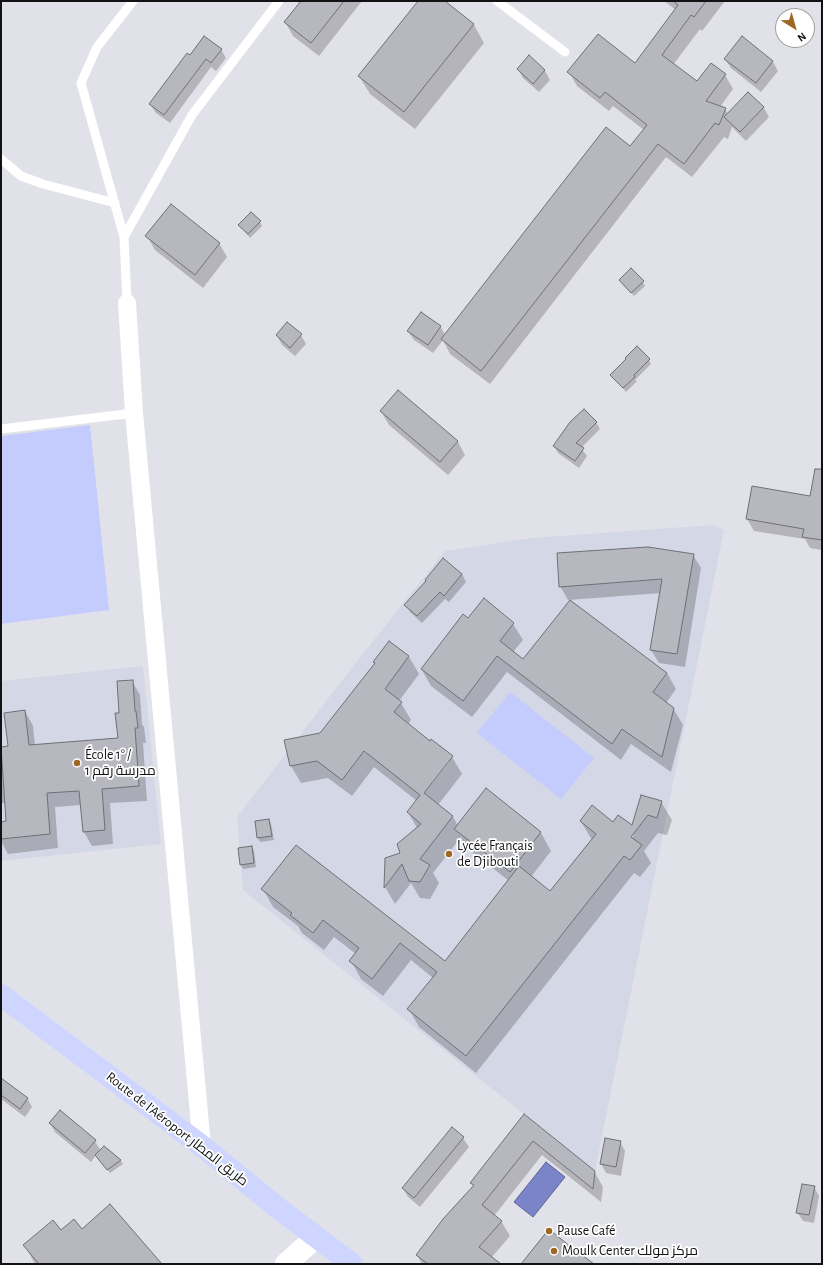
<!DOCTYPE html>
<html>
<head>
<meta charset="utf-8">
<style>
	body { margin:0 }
	#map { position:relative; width:823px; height:1265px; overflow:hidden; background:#e1e2e9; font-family:"Alegreya Sans",sans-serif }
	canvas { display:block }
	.frame { position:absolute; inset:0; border:2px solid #121214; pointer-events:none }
	.north { position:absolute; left:775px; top:8px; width:40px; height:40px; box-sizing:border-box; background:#fff; border:1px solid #a0a0a1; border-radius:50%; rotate:143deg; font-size:11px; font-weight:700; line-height:16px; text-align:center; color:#121214 }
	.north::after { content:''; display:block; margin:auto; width:14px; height:18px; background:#9f6723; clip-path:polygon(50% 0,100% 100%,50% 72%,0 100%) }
</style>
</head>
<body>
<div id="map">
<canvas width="823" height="1265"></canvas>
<div class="frame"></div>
<div class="north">N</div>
</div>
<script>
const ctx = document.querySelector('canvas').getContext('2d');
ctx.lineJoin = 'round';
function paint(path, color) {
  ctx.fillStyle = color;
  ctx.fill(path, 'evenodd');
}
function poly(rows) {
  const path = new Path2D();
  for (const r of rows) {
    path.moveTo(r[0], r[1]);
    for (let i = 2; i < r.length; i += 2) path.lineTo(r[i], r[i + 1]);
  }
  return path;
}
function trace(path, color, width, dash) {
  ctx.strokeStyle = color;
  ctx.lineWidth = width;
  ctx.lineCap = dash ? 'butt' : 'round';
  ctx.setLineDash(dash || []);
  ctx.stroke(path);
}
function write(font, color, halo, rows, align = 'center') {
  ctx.font = font + ' "Alegreya Sans",Cairo,sans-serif';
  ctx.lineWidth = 3.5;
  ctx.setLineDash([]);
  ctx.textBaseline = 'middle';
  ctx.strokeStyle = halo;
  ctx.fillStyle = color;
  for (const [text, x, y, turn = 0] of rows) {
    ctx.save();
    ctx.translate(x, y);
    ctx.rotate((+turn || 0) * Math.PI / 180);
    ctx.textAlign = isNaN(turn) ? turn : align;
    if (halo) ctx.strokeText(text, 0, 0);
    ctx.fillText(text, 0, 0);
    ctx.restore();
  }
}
paint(poly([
	[713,525,724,530,595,1171,243,890,237,817,357,661,445,551,532,538],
	[143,666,161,844,1,861,1,681]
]), '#d4d7e5');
paint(poly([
	[90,425,109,610,1,624,1,436],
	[510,692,594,758,561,799,477,733]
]), '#c3ccfc');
const water = poly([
	[546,1162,565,1177,533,1217,514,1202,546,1162]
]);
paint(water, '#7b84c8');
trace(water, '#5c6292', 1);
paint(poly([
	[302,1,362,1,319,56,293,36,285,22],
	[419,1,444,1,474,25,484,43,415,129,370,94,359,76],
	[664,1,725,1,702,31,700,29,673,65,697,82,725,75,733,89,720,107,725,109,728,114,748,93,764,108,769,117,746,141,732,127,728,139,724,137,692,177,666,157,490,384,450,354,443,340,433,353,414,340,408,331,421,313,441,327,445,335,630,148,644,130,613,106,609,111,577,86,569,72,635,64,676,10],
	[742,38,773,62,778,71,761,92,731,68,725,59],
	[221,49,226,58,216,71,211,67,170,123,156,113,150,104,190,57],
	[529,57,545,71,550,80,539,92,523,78,518,69],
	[260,222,262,226,250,238,239,225],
	[147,236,219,243,227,257,203,288,155,250],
	[620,280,643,282,645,286,634,296],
	[301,335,306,344,295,356,282,345,277,336],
	[649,360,651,364,635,380,637,381,626,392,612,376],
	[398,391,458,442,465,455,448,475,389,425,381,411],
	[596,422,600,429,581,448,587,456,579,468,558,453,554,446],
	[822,496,822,550,810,548,805,539,754,531,747,519,811,497],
	[693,555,701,568,685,667,659,663,651,650,661,593,568,600,560,586],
	[462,574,466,582,449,602,445,599,422,623,410,612,406,605],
	[468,619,513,624,523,640,513,652,524,661,667,673,676,689,666,703,673,708,683,725,671,772,631,744,621,760,507,672,472,717,431,686,422,670],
	[389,642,409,657,419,674,399,701,401,703,411,720,408,724,452,757,462,774,438,805,453,817,458,826,486,790,541,833,551,851,531,877,551,892,592,840,581,822,613,823,632,827,661,802,672,820,667,835,658,833,644,851,651,863,640,877,634,873,476,1073,419,1027,409,1009,433,978,411,960,383,996,361,979,351,961,356,954,334,937,324,950,302,933,298,926,273,907,263,889,296,846,445,963,509,881,466,847,461,837,433,873,439,883,430,899,420,898,411,883,395,904,385,887,386,858,401,854,417,828,408,812,417,801,374,767,352,796,328,778,301,783,291,766,320,734,375,664],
	[448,761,450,761,421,797,420,796],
	[632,835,634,835,629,842],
	[132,681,140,695,142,724,144,727,146,743,143,743,147,801,110,803,113,844,92,846,84,832,81,805,55,807,58,848,8,854,1,841,1,823,7,822,6,803,1,803,1,748,9,747,25,711,33,726,35,745,119,739,120,714],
	[269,820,271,824,274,840,260,842,258,838,256,822],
	[252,847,254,851,256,867,243,869,241,865,239,849],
	[1,1079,27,1098,32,1107,25,1117,1,1099],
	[524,1116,594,1171,603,1187,601,1202,542,1155,494,1216,501,1221,510,1236,491,1258,500,1264,422,1264,417,1255,474,1186,471,1183],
	[50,1123,95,1141,101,1151,104,1148,120,1160,123,1164,110,1173,96,1155,91,1162,55,1132],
	[452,1128,463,1138,469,1147,420,1207,408,1197,403,1188],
	[620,1142,625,1151,621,1176,606,1173,601,1164],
	[814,1187,819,1196,814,1223,803,1221,797,1212],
	[82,1230,161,1264,35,1264,25,1246,61,1231]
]), '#0003');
const building = poly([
	[301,1,344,1,311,43,284,22,301,1],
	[418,1,445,1,474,24,404,112,358,76,418,1],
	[673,1,706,1,694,17,691,15,662,55,697,81,711,63,726,74,706,101,726,108,719,125,715,123,684,164,658,144,481,371,441,339,606,127,630,146,647,125,605,92,600,98,567,72,598,34,635,63,678,5,673,1],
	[204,36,222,49,211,63,206,59,164,115,149,104,187,53,190,55,204,36],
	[742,36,773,61,756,83,724,59,742,36],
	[529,55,545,70,533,84,517,69,529,55],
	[748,92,764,107,740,132,724,117,748,92],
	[171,204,220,243,195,275,145,236,171,204],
	[251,212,261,221,248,234,238,225,251,212],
	[631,268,644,281,631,293,619,280,631,268],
	[421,312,441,326,428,345,407,331,421,312],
	[287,322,302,334,290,348,276,335,287,322],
	[637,346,650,359,634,375,635,377,623,388,610,375,626,359,625,358,637,346],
	[398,390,458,441,440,462,380,411,398,390],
	[584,409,597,422,576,443,584,448,575,461,553,446,570,422,584,409],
	[815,469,822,469,822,540,802,537,804,529,746,519,752,486,810,496,815,469],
	[648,547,694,554,677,654,650,650,662,579,559,587,557,553,648,547],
	[443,558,462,574,444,596,440,592,417,616,404,605,426,581,425,580,443,558],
	[484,598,514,623,500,641,523,659,570,600,667,673,653,692,674,708,662,757,622,729,612,744,497,656,463,701,421,669,463,614,468,618,484,598],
	[389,641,409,656,385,689,402,702,394,712,430,741,431,739,453,756,424,793,453,816,420,859,430,865,420,882,409,881,402,864,384,888,385,858,400,853,397,844,421,824,407,812,420,795,364,751,342,780,317,761,290,766,284,740,320,733,375,663,373,662,389,641],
	[133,680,135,711,136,711,138,728,135,728,139,786,102,789,105,830,83,832,79,791,47,793,50,834,1,839,1,822,6,821,1,747,8,746,4,713,25,710,29,745,118,738,115,713,119,713,117,681,133,680],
	[486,788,541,832,510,872,454,829,486,788],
	[641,795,662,801,657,818,648,815,631,837,642,845,630,860,624,856,466,1056,407,1009,437,972,400,943,372,979,349,961,359,948,323,920,313,933,290,915,292,913,261,889,296,845,445,961,519,866,550,891,596,834,580,821,592,805,613,822,618,815,632,825,641,795],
	[269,819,272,836,257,838,255,821,269,819],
	[252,846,254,863,240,865,238,848,252,846],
	[1,1078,28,1098,20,1109,1,1095,1,1078],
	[60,1110,96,1140,85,1153,49,1123,60,1110],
	[524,1114,595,1171,593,1189,533,1141,482,1205,502,1221,479,1247,501,1264,428,1264,416,1255,443,1219,474,1185,470,1183,524,1114],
	[452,1127,464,1137,414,1198,402,1188,452,1127],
	[605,1138,621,1141,616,1167,600,1164,605,1138],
	[104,1146,121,1160,107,1170,95,1155,104,1146],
	[802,1184,815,1186,809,1215,796,1213,802,1184],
	[110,1204,162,1264,39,1264,23,1245,53,1220,61,1230,74,1219,82,1229,110,1204],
	[549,1229,566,1243,594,1264,521,1264,549,1229]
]);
paint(building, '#b7b8bf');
trace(building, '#6f7076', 1);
trace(poly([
	[497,1,565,52],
	[1,159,21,176,43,184,115,203],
	[124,237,192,115,279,1],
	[127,303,124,237,81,83,97,47,133,1],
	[1,429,134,413]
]), '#fff', 9);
trace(poly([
	[127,303,134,413,202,1146]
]), '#fff', 18);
trace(poly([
	[286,1264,316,1237]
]), '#fff', 22);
trace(poly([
	[1,995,202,1146,278,1208,352,1264]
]), '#ced5fe', 22);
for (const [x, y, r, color] of [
	[77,763,4,"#9f6723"],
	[449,854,4,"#9f6723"],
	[549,1231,4,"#9f6723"],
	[554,1251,4,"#9f6723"]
]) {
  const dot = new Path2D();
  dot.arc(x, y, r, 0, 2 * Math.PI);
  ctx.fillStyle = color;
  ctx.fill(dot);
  trace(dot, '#fff', 1.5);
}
write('14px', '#121214', '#fff', [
	["École 1° /",85,755],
	["مدرسة رقم 1",85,771],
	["Lycée Français",457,846],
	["de Djibouti",457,862],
	["Pause Café",557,1231],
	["Moulk Center مركز مولك",562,1251]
], 'left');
write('14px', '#121214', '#fff', [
	["Route de l'Aéroport طريق المطار",177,1129,38]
]);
</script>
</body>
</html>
